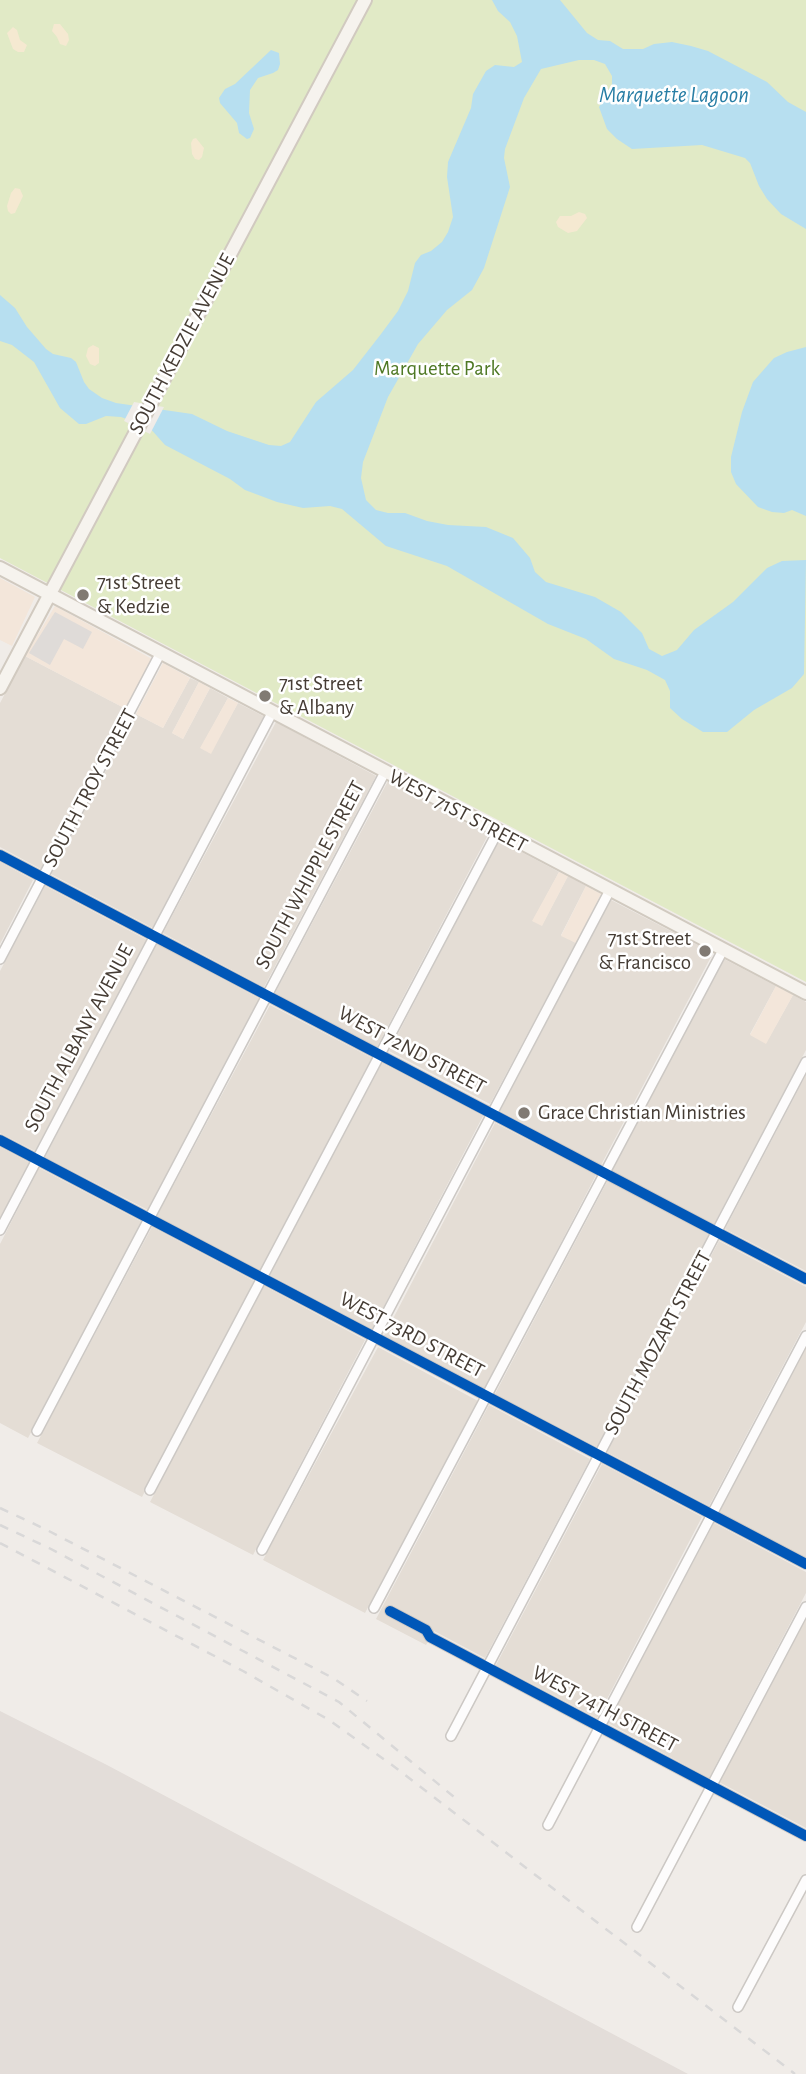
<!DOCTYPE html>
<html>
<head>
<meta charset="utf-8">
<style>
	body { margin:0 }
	canvas { display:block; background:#f0ece8 }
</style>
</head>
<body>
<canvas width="806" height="2074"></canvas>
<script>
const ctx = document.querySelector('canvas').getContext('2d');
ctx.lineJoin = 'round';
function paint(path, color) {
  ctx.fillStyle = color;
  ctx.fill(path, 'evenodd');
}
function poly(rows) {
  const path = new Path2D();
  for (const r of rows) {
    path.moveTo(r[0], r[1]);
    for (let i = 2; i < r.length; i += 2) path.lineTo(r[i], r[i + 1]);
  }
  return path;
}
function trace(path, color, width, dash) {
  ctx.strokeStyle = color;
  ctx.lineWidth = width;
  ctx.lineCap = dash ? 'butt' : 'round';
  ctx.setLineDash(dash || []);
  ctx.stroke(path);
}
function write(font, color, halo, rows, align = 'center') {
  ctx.font = font + ' "Alegreya Sans",sans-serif';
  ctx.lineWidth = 5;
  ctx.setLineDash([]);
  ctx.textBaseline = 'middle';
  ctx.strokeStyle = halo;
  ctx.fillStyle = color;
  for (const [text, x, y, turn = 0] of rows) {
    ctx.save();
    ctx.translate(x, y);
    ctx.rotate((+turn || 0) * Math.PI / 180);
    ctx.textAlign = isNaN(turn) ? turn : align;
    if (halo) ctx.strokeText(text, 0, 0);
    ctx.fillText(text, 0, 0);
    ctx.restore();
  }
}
paint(poly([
	[25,656,126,709,41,869,0,847,0,703],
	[190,678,199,682,172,733,183,739,210,688,228,698,201,748,210,753,238,703,265,717,153,928,51,874,136,714,163,728],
	[276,722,376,776,264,987,163,933],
	[388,781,488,835,377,1047,275,993],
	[499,840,559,872,533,921,542,925,568,876,586,886,561,935,576,943,490,1104,389,1051],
	[0,862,33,880,0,944],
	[45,886,147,940,35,1151,0,1133,0,971],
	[611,900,713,953,601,1165,500,1111],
	[157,944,260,999,148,1210,45,1157],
	[724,959,776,986,750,1034,766,1043,793,995,806,1002,806,1050,714,1224,612,1171],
	[270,1005,372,1058,260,1270,157,1216],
	[382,1063,483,1116,372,1329,270,1275],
	[806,1075,806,1271,725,1229],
	[495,1123,596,1175,485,1389,384,1336],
	[0,1147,30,1163,0,1220],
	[39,1168,142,1222,28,1438,0,1423,0,1244],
	[608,1180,709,1235,597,1447,495,1394],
	[152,1227,254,1281,142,1497,37,1443],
	[719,1241,806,1287,806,1322,709,1506,607,1452],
	[264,1286,365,1340,253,1555,150,1502],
	[378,1347,478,1401,365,1613,263,1560],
	[806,1348,806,1558,719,1512],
	[489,1405,590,1459,485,1658,434,1631,426,1645,376,1619],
	[602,1464,702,1517,597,1718,496,1665],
	[714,1523,806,1572,806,1593,709,1778,608,1723],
	[806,1619,806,1828,719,1782]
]), '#e4ddd5');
paint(poly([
	[0,578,35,597,12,646,0,640],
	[55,606,152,659,126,709,25,656],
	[163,663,190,678,163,728,136,714],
	[199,682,210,688,183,739,172,733],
	[228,698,238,703,211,754,200,748],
	[559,872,568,876,542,926,532,921],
	[586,886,601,894,576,943,561,936],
	[776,986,793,995,766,1044,750,1035]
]), '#f3e6da');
paint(poly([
	[0,1711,107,1765,688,2074,0,2074]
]), '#e3ddd9');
paint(poly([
	[0,0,806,0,806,982,0,558]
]), '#e1eac6');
paint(poly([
	[54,24,60,24,68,34,69,40,66,46,60,44,57,37,52,31],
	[13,27,17,30,20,40,27,45,24,52,18,52,13,49,7,33],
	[196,138,204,148,202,157,199,160,195,159,192,154,191,143,193,139],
	[15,188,20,189,23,196,15,213,11,214,8,211,7,206,11,193],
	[579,212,585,214,587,218,577,231,568,233,558,227,556,222,560,216,571,216],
	[93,345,99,348,99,363,95,366,90,364,86,356,88,348]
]), '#f5e9d1');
paint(poly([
	[55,612,92,632,83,649,64,639,50,665,29,653]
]), '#dfdbd8');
paint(poly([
	[492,0,560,0,587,33,598,40,610,41,623,49,643,49,654,44,672,42,691,46,708,51,767,82,788,102,806,112,806,229,781,214,767,199,759,186,750,163,745,158,702,145,632,149,617,139,607,129,599,107,612,84,612,76,605,64,594,60,579,60,541,69,524,98,505,149,504,158,510,187,484,268,472,290,447,310,418,344,388,397,363,462,361,478,366,500,376,510,388,513,405,513,427,521,448,525,486,527,513,538,530,558,535,572,546,582,595,597,621,612,642,633,649,649,662,656,677,650,694,630,733,602,767,568,782,561,806,560,804,674,792,688,754,710,727,732,703,732,682,719,670,708,670,691,665,680,647,670,614,659,586,639,548,624,447,566,386,546,342,509,330,506,303,508,277,502,245,490,230,479,165,445,149,427,121,417,106,416,86,424,79,424,60,408,34,362,12,345,0,341,0,295,15,308,27,327,46,349,53,354,71,358,76,362,84,382,89,389,102,398,116,403,192,414,227,431,269,445,281,446,290,442,316,402,353,370,381,334,398,311,408,291,415,263,421,255,431,251,442,242,448,232,453,217,447,177,448,162,471,108,473,94,486,71,495,65,514,67,522,62,517,36,510,22,498,11],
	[271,50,279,53,280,64,278,70,273,73,258,78,250,90,249,113,254,129,250,138,247,139,239,133,237,123,220,103,219,98,225,89,235,84],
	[806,347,806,516,792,510,784,513,772,512,758,507,736,484,731,472,731,457,742,412,753,382,774,358,787,352]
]), '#b7dff0');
paint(poly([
	[134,402,164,407,150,434,124,421]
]), '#f0ece8');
const street = poly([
	[0,855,806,1279],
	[0,959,160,654],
	[0,1140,806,1564],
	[0,1230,272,713],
	[37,1431,385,772],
	[150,1490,498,831],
	[262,1550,610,890],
	[374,1608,723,950],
	[390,1611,426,1630,430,1637,806,1836],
	[451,1736,806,1062],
	[548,1825,806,1336],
	[637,1927,806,1607],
	[738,2007,806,1880]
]);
const secondary = poly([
	[0,568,806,993],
	[0,688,365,0]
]);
trace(street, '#ccc8c4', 12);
trace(secondary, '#d1cac0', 16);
trace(street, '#fdfcfc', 9);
trace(secondary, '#f6f3ee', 12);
trace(poly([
	[0,1508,45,1529,333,1678,367,1701],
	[0,1525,49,1548,339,1702,454,1797],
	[0,1543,243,1671,329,1720,392,1765,795,2074]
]), '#d9d8d8', 2.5, [9, 9]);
trace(poly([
	[0,855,806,1279],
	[0,1140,806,1564],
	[390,1611,426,1630,430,1637,806,1836]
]), '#0057b8', 10);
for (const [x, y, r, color] of [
	[83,595,7,"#817a73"],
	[265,696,7,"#817a73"],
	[705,951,7,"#817a73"],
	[524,1113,7,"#817a73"]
]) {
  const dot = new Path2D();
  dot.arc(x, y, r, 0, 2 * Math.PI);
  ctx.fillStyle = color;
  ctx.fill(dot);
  trace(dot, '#fff', 2.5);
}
write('21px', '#453c34', '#fff', [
	["SOUTH KEDZIE AVENUE",182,344,-62],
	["SOUTH TROY STREET",90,788,-62],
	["WEST 71ST STREET",458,811,28],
	["SOUTH WHIPPLE STREET",310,875,-62],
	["SOUTH ALBANY AVENUE",79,1038,-62],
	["WEST 72ND STREET",412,1050,28],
	["WEST 73RD STREET",412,1335,28],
	["SOUTH MOZART STREET",658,1343,-62],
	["WEST 74TH STREET",605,1709,28]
]);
write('21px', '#4f7925', '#fff', [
	["Marquette Park",437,369]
]);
write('21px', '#453c34', '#fff', [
	["71st Street",97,583],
	["& Kedzie",97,607],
	["71st Street",279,684],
	["& Albany",279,708],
	["71st Street",691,939,"right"],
	["& Francisco",691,963,"right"],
	["Grace Christian Ministries",538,1113]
], 'left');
write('italic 23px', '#287ea5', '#fff', [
	["Marquette Lagoon",674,95]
]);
</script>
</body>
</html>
